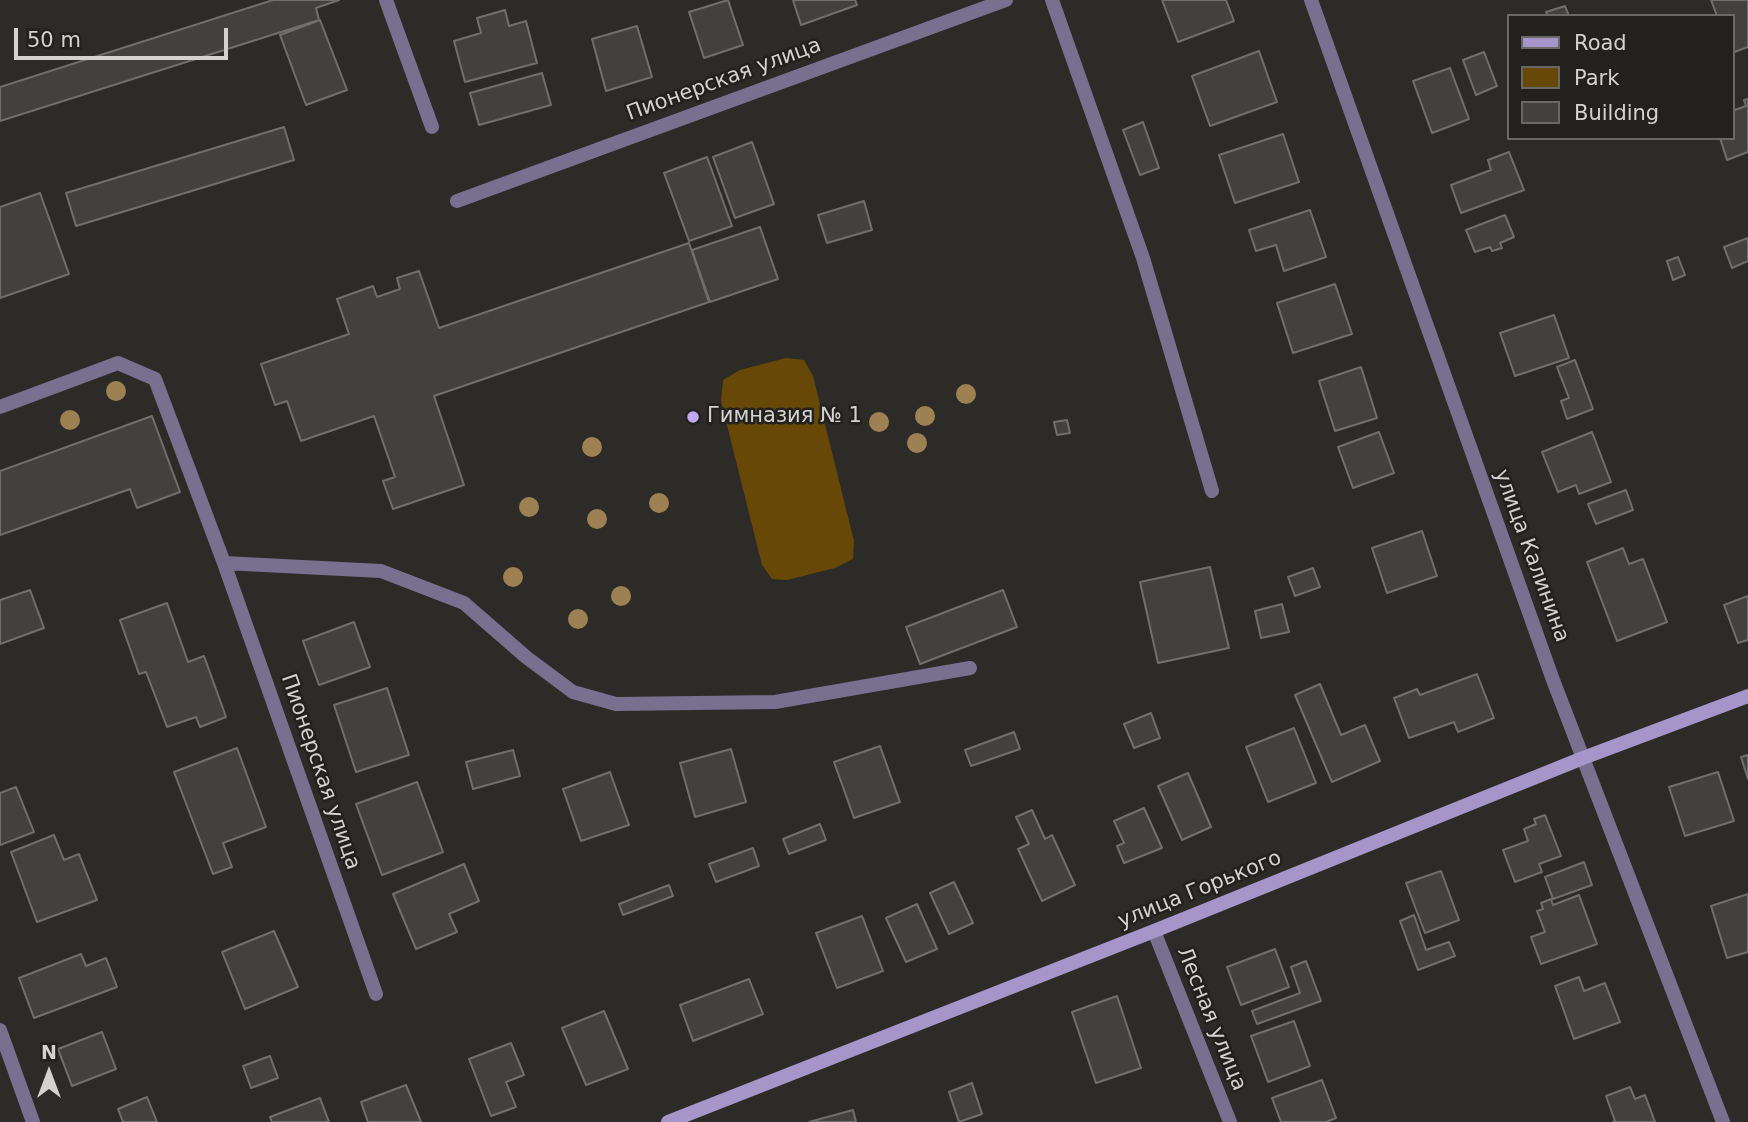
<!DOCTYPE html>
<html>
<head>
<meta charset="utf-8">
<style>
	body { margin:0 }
	#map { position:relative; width:1748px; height:1122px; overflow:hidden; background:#2c2b28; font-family:"DejaVu Sans",sans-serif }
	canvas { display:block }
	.legend { position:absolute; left:1507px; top:14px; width:228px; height:126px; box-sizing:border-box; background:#23211e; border:2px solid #696865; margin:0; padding:9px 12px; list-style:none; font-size:21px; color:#d3d2d0 }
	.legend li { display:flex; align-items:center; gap:14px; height:35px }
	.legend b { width:35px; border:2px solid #696865 }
	.north { position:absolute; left:14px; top:1038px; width:70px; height:70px; -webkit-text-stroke:5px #23211e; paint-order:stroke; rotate:0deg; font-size:19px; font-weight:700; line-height:28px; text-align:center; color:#d3d2d0 }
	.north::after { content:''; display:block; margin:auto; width:24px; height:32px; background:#d3d2d0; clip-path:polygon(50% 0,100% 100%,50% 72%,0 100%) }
	.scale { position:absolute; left:14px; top:28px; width:214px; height:32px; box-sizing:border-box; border:4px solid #d3d2d0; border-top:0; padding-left:9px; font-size:21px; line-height:24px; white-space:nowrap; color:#d3d2d0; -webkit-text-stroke:5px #23211e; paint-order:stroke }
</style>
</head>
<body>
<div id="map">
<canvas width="1748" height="1122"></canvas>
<ul class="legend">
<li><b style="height:9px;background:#a695c9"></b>Road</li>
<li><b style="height:19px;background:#674807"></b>Park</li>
<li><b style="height:19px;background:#43413e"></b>Building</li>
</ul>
<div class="north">N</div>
<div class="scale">50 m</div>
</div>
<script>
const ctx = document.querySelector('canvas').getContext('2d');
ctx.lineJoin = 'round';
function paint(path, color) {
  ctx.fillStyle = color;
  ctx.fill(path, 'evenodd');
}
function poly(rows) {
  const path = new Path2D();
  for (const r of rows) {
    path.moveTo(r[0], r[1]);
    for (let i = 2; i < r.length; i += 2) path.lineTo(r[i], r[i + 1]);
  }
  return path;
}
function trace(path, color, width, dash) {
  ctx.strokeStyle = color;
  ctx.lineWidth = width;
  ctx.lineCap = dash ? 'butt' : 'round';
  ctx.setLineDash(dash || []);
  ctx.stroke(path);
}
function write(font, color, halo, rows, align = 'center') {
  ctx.font = font + ' "DejaVu Sans",sans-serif';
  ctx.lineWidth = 5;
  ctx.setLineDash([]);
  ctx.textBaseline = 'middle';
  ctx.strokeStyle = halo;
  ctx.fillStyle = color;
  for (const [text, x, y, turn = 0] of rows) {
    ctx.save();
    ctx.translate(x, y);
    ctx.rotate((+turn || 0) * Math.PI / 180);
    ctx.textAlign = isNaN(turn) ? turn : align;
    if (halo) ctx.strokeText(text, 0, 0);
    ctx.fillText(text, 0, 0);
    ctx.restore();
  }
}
paint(poly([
	[786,358,804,360,813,376,854,541,853,559,835,568,787,580,772,579,762,565,721,401,723,380,740,370]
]), '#674807');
const building = poly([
	[273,0,339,0,316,8,319,20,0,121,0,87,273,0],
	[728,0,743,45,704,58,689,12,728,0],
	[793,0,855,0,857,5,801,25,793,0],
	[1162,0,1226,0,1234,21,1178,42,1162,0],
	[1711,0,1748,0,1748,47,1732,53,1732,16,1717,16,1711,0],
	[1565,6,1569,16,1548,16,1546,12,1565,6],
	[505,10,509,26,526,21,537,63,465,82,454,41,481,33,477,18,505,10],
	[320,20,347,90,306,105,280,35,320,20],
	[637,26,652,77,606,91,592,39,637,26],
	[1259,51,1277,102,1210,126,1192,76,1259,51],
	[1484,52,1497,86,1476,95,1463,60,1484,52],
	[1450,68,1469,119,1432,133,1413,81,1450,68],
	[542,73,551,105,479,125,470,93,542,73],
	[1748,99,1748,152,1727,160,1720,138,1732,138,1732,111,1746,106,1744,100,1748,99],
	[1143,122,1159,168,1140,175,1123,130,1143,122],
	[284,127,294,160,76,226,66,193,284,127],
	[1283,134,1299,182,1235,203,1219,155,1283,134],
	[752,142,774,204,735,218,713,157,752,142],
	[1509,152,1524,190,1461,213,1451,185,1491,170,1488,160,1509,152],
	[707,157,732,226,689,241,664,173,707,157],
	[40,193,69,274,0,298,0,207,40,193],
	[864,201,872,230,827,243,818,215,864,201],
	[1310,210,1326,257,1284,271,1276,245,1256,251,1249,230,1310,210],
	[1505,215,1514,237,1500,243,1502,248,1492,251,1490,247,1475,252,1466,230,1505,215],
	[760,227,778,279,710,302,692,250,760,227],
	[1748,238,1748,261,1732,268,1724,247,1748,238],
	[689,243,709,302,434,396,464,485,393,509,383,481,395,477,374,416,301,441,287,401,275,405,261,364,349,334,337,299,373,286,377,297,400,289,397,278,419,271,439,328,689,243],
	[1678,257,1685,275,1673,280,1667,261,1678,257],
	[1335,284,1352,334,1293,353,1277,303,1335,284],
	[1554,315,1569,358,1515,376,1500,333,1554,315],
	[1575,360,1593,409,1567,419,1561,401,1569,398,1557,367,1575,360],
	[1361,367,1377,418,1335,431,1319,381,1361,367],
	[152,416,180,492,137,508,130,489,0,535,0,471,152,416],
	[1067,420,1070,433,1057,435,1054,422,1067,420],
	[1379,432,1394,473,1353,488,1338,447,1379,432],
	[1592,432,1611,482,1579,494,1576,485,1558,492,1542,452,1592,432],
	[1626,490,1633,510,1596,524,1588,504,1626,490],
	[1422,531,1437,576,1387,593,1372,548,1422,531],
	[1623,548,1629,564,1643,559,1667,622,1617,641,1587,562,1623,548],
	[1210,567,1229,648,1158,663,1140,582,1210,567],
	[1313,568,1320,587,1295,596,1288,577,1313,568],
	[30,590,44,628,0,644,0,600,30,590],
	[1003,590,1017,627,920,664,906,627,1003,590],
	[1748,596,1748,640,1738,643,1724,605,1748,596],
	[167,603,188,662,204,656,226,717,200,727,196,717,167,727,146,672,139,674,120,620,167,603],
	[1282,604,1289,632,1261,638,1255,611,1282,604],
	[354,622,370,667,319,685,303,641,354,622],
	[1477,674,1494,718,1458,732,1454,722,1409,738,1394,698,1417,689,1420,695,1477,674],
	[1320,684,1341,735,1365,725,1380,761,1332,782,1295,695,1320,684],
	[387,688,409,755,356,772,334,705,387,688],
	[1151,713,1160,738,1134,748,1124,724,1151,713],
	[1294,728,1316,783,1268,802,1246,747,1294,728],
	[1014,732,1020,749,971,766,965,750,1014,732],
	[880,746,900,802,854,818,834,762,880,746],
	[237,748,266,827,223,843,232,867,213,874,174,772,237,748],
	[731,749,746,802,695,817,680,763,731,749],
	[513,750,520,776,473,789,466,762,513,750],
	[1748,755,1748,779,1741,757,1748,755],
	[610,772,629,825,581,841,563,789,610,772],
	[1718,772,1734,821,1685,836,1669,787,1718,772],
	[1188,773,1211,827,1182,840,1158,786,1188,773],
	[417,782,443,852,382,875,356,804,417,782],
	[16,787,34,832,0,845,0,793,16,787],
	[1144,808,1162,848,1124,863,1117,846,1124,843,1114,821,1144,808],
	[1032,810,1045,839,1052,835,1075,885,1042,901,1018,849,1029,844,1016,817,1032,810],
	[1545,815,1561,856,1539,864,1542,872,1515,882,1503,850,1528,841,1524,829,1536,824,1534,819,1545,815],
	[820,824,826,840,789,854,783,839,820,824],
	[54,835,64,860,79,854,97,900,37,922,11,852,54,835],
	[753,848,759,866,716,882,709,864,753,848],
	[1584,862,1592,885,1553,899,1545,877,1584,862],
	[464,864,479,901,449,914,457,932,416,949,393,894,464,864],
	[1441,871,1459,920,1425,933,1406,883,1441,871],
	[954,882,973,923,949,934,930,893,954,882],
	[669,885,673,896,623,915,619,904,669,885],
	[1748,894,1748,952,1727,958,1711,906,1748,894],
	[1579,895,1597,944,1541,964,1531,937,1545,932,1537,911,1543,909,1541,903,1551,899,1553,905,1579,895],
	[917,904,937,949,906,962,886,918,917,904],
	[1414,915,1426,950,1449,942,1455,956,1418,970,1400,921,1414,915],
	[862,916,883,971,837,988,816,933,862,916],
	[274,931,298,987,245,1009,222,952,274,931],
	[1275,949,1289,987,1241,1005,1227,967,1275,949],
	[81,954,86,966,106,958,117,987,34,1018,19,978,81,954],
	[1306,961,1321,1001,1257,1024,1252,1011,1300,993,1291,967,1306,961],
	[1579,977,1584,991,1605,983,1620,1022,1574,1039,1555,986,1579,977],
	[749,979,763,1014,693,1041,680,1005,749,979],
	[1117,996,1141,1068,1096,1083,1072,1012,1117,996],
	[604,1011,628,1069,586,1085,562,1028,604,1011],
	[1294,1021,1310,1066,1268,1082,1251,1036,1294,1021],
	[102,1032,116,1069,72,1086,58,1049,102,1032],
	[511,1043,524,1075,506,1082,516,1107,491,1116,469,1059,511,1043],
	[270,1056,278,1078,251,1088,243,1066,270,1056],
	[1322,1080,1336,1118,1326,1122,1281,1122,1272,1098,1322,1080],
	[972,1083,982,1114,959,1122,949,1092,972,1083],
	[406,1085,421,1122,368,1122,361,1102,406,1085],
	[1630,1087,1635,1099,1645,1095,1655,1122,1613,1122,1615,1121,1606,1096,1630,1087],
	[147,1097,157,1122,123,1122,118,1109,147,1097],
	[320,1098,329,1122,272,1122,270,1117,320,1098],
	[853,1110,856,1122,809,1122,853,1110]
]);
paint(building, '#43413e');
trace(building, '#716f6c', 2);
trace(poly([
	[386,0,432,127],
	[1052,0,1143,258,1212,491],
	[457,201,1006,0]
]), '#796f8f', 14);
trace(poly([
	[1311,0,1553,680,1723,1122],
	[0,407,118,363,155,379,224,563,376,994],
	[224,563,381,571,464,603,526,657,573,692,616,704,775,702,970,668],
	[1154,931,1230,1122],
	[0,1030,33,1122]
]), '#796f8f', 14);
trace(poly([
	[668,1122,1154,931,1583,758,1748,696]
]), '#a695c9', 14);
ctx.fillStyle = '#9d8152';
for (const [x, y] of [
	[116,391],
	[966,394],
	[925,416],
	[70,420],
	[879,422],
	[917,443],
	[592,447],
	[659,503],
	[529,507],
	[597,519],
	[513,577],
	[621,596],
	[578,619]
]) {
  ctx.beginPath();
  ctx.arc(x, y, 10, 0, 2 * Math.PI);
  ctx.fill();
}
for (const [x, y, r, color] of [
	[693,417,7,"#c2a8f3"]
]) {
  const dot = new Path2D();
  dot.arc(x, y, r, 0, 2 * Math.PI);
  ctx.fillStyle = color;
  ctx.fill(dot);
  trace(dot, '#23211e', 2.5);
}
write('21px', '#d3d2d0', '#23211e', [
	["Пионерская улица",724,80,-20],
	["улица Калинина",1531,556,70],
	["Пионерская улица",320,772,71],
	["улица Горького",1200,890,-22],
	["Лесная улица",1211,1019,68]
]);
write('21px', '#d3d2d0', '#23211e', [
	["Гимназия № 1",707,417]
], 'left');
</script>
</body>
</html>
